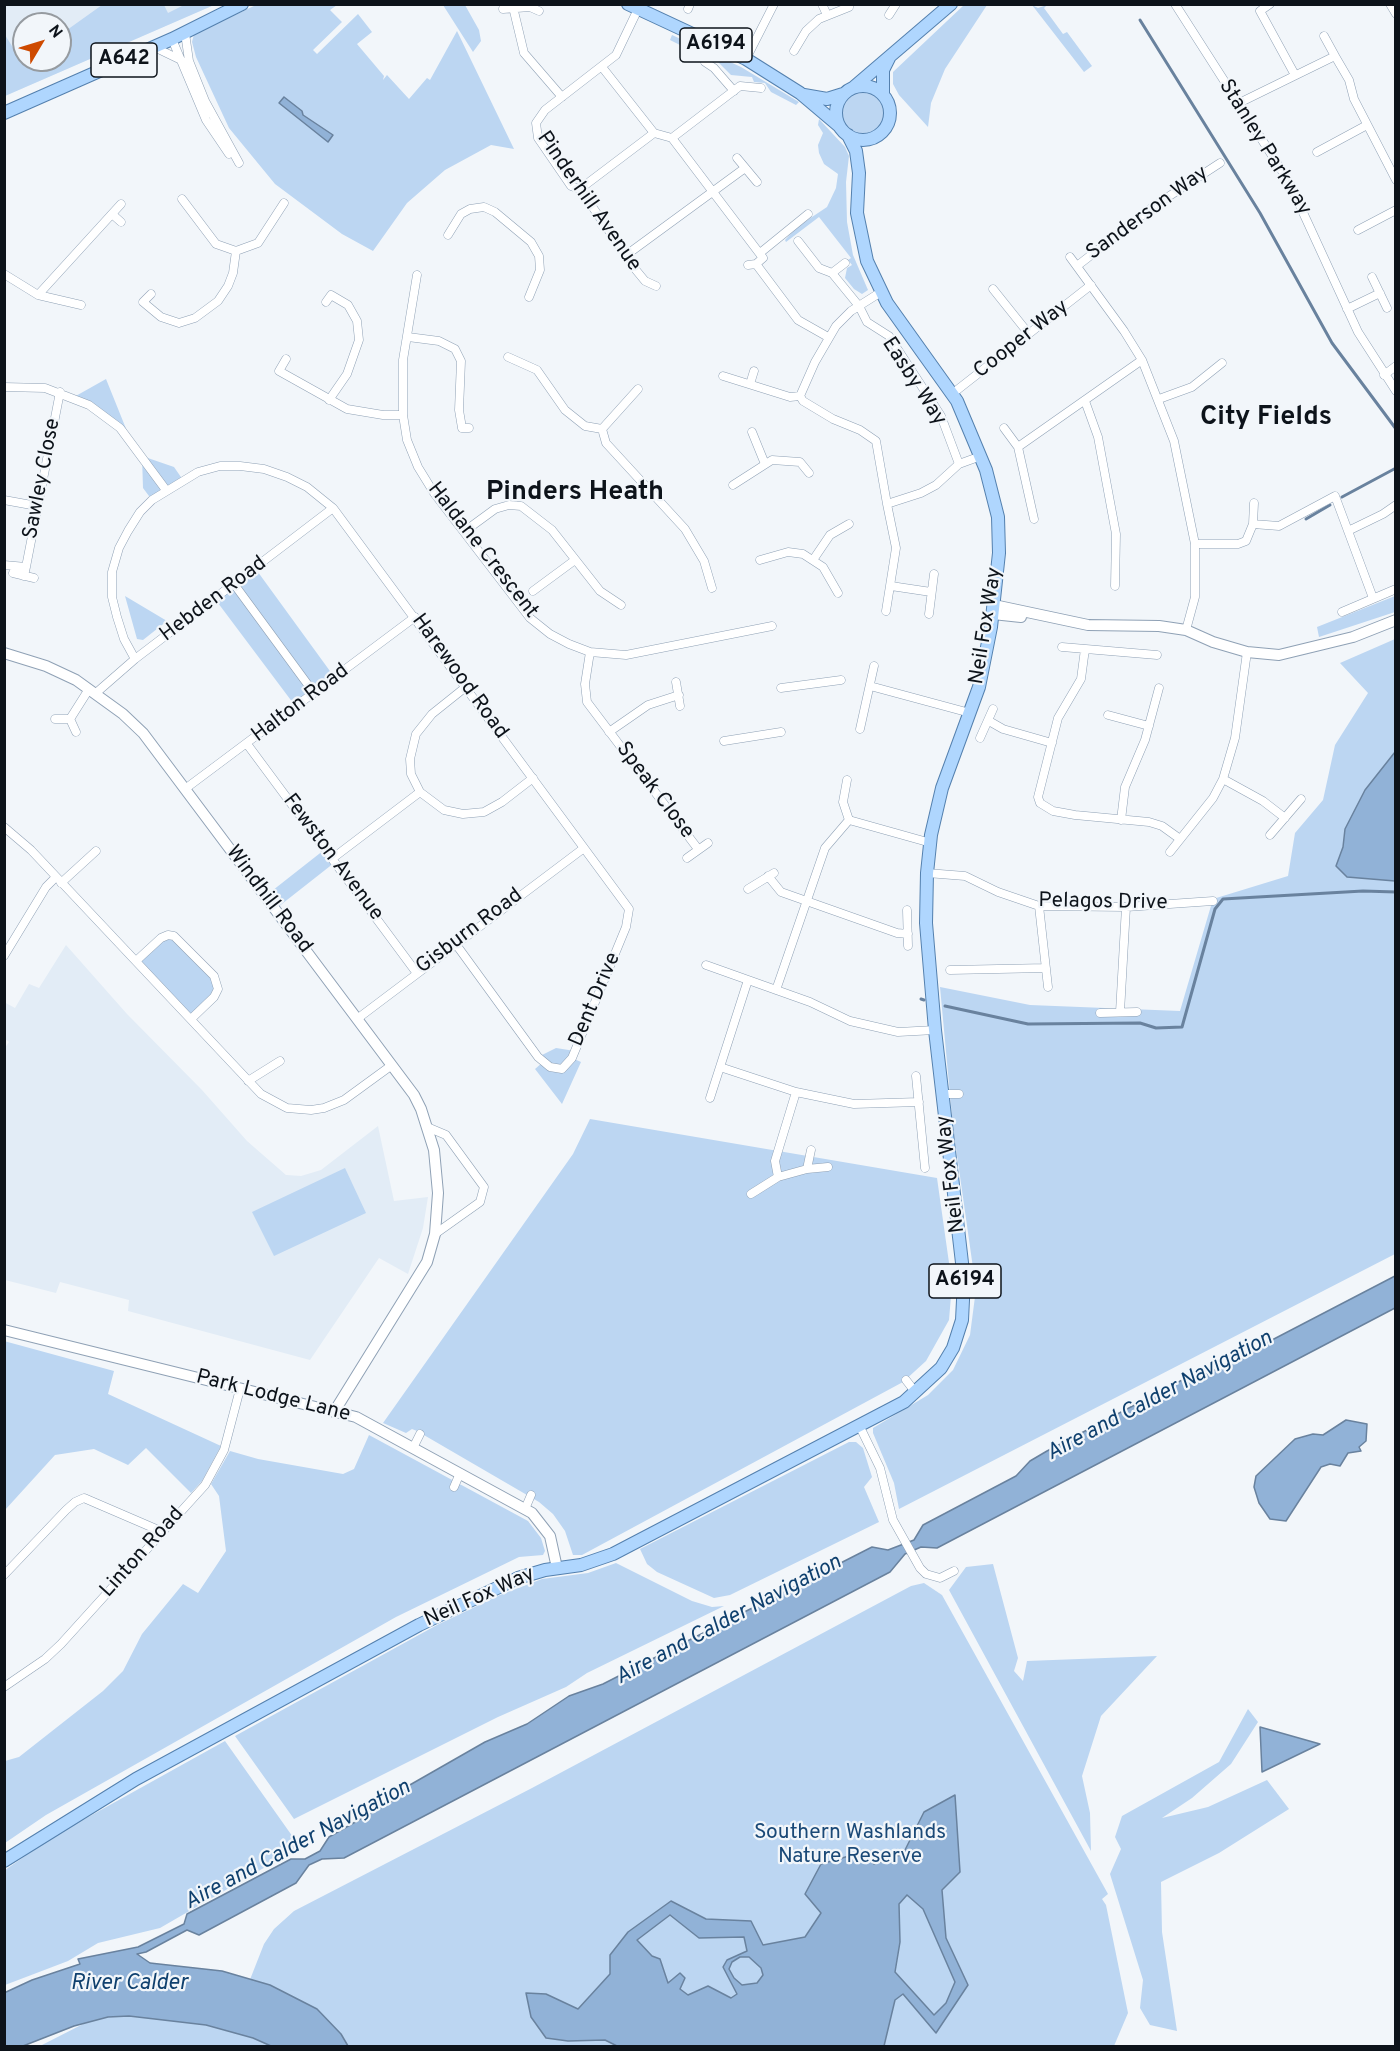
<!DOCTYPE html>
<html>
<head>
<meta charset="utf-8">
<style>
	body { margin:0 }
	#map { position:relative; width:1400px; height:2051px; overflow:hidden; background:#f2f6fa; font-family:Overpass,sans-serif }
	canvas { display:block }
	.frame { position:absolute; inset:0; border:6px solid #0d131a; pointer-events:none }
	.north { position:absolute; left:12px; top:12px; width:60px; height:60px; box-sizing:border-box; background:#f2f6fa; border:2px solid #969ba0; border-radius:50%; rotate:52deg; font-size:16px; font-weight:700; line-height:24px; text-align:center; color:#0d131a }
	.north::after { content:''; display:block; margin:auto; width:21px; height:27px; background:#ce4a00; clip-path:polygon(50% 0,100% 100%,50% 72%,0 100%) }
</style>
</head>
<body>
<div id="map">
<canvas width="1400" height="2051"></canvas>
<div class="frame"></div>
<div class="north">N</div>
</div>
<script>
const ctx = document.querySelector('canvas').getContext('2d');
ctx.lineJoin = 'round';
function paint(path, color) {
  ctx.fillStyle = color;
  ctx.fill(path, 'evenodd');
}
function poly(rows) {
  const path = new Path2D();
  for (const r of rows) {
    if (r.length === 3) {
      path.moveTo(r[0] + r[2], r[1]);
      path.arc(r[0], r[1], r[2], 0, 2 * Math.PI);
      continue;
    }
    path.moveTo(r[0], r[1]);
    for (let i = 2; i < r.length; i += 2) path.lineTo(r[i], r[i + 1]);
  }
  return path;
}
function trace(path, color, width, dash) {
  ctx.strokeStyle = color;
  ctx.lineWidth = width;
  ctx.lineCap = dash ? 'butt' : 'round';
  ctx.setLineDash(dash || []);
  ctx.stroke(path);
}
function write(font, color, halo, rows, align = 'center') {
  ctx.font = font + ' Overpass,sans-serif';
  ctx.lineWidth = 4.5;
  ctx.setLineDash([]);
  ctx.textBaseline = 'middle';
  ctx.strokeStyle = halo;
  ctx.fillStyle = color;
  for (const [text, x, y, turn = 0] of rows) {
    ctx.save();
    ctx.translate(x, y);
    ctx.rotate((+turn || 0) * Math.PI / 180);
    ctx.textAlign = isNaN(turn) ? turn : align;
    if (halo) ctx.strokeText(text, 0, 0);
    ctx.fillText(text, 0, 0);
    ctx.restore();
  }
}
paint(poly([
	[5,5,214,5,5,96],
	[24,24,60,24,60,60,24,60],
	[66,945,127,1014,202,1090,247,1141,286,1175,301,1176,321,1170,378,1126,394,1201,428,1197,423,1228,408,1274,379,1258,310,1360,128,1311,129,1300,60,1282,56,1293,5,1280,4,1049,9,1042,5,1039,4,1002,15,1008,29,984,39,988]
]), '#e2ecf6');
paint(poly([
	[102,5,164,5,168,13,184,5,214,5,5,96,5,35,17,54,24,51,24,60,60,60,60,35],
	[256,5,337,5,330,10,342,22,313,50,317,54,358,14,372,32,357,44,384,76,383,80,387,75,409,99,427,78,430,80,457,31,514,149,491,145,445,170,407,203,373,251,342,234,275,184,229,128,196,57,192,42,194,34],
	[443,5,465,5,479,30,481,41,473,52],
	[964,5,987,5,945,69,931,103,928,127,899,95,893,84,893,72],
	[1032,5,1038,8,1047,5,1044,8,1063,34,1067,32,1092,66,1084,72],
	[672,35,741,67,799,102,796,105,771,92,765,83,754,82,752,77,731,75,714,58,703,52,700,55,670,40],
	[863,112,22],
	[819,119,845,147,849,156,846,182,847,222,853,255,868,290,862,294,854,289,845,278,847,268,852,265,848,260,851,258,819,217,786,242,785,240,797,227,827,207,836,188,838,174,824,164,819,153,818,145,823,133,818,125],
	[106,379,131,441,74,397],
	[142,456,174,467,183,480,152,500,143,488],
	[255,568,335,678,296,707,215,599],
	[125,596,167,621,143,640,137,639],
	[1395,596,1395,612,1319,637,1317,627],
	[1395,639,1395,1254,899,1509,894,1483,873,1433,873,1428,928,1395,953,1370,970,1335,976,1289,953,1127,940,987,1030,1005,1180,1011,1213,899,1288,876,1295,833,1323,800,1335,745,1368,693,1340,663],
	[324,850,334,863,278,907,268,894],
	[168,935,214,976,218,989,191,1019,136,961],
	[556,1048,575,1051,572,1058,581,1062,562,1104,535,1069,543,1062,538,1057],
	[590,1119,937,1178,952,1284,949,1320,926,1361,903,1382,582,1555,573,1555,565,1531,553,1514,539,1502,417,1431,412,1429,406,1433,383,1423,573,1154],
	[345,1168,366,1213,274,1256,252,1212],
	[4,1341,114,1371,108,1394,221,1446,202,1481,191,1493,146,1448,128,1465,94,1449,55,1455,5,1510],
	[369,1435,528,1521,541,1538,545,1551,543,1555,519,1557,396,1617,46,1815,5,1843,5,1761,19,1757,103,1691,123,1671,142,1634,183,1584,198,1593,226,1551,219,1496,211,1484,230,1451,258,1459,343,1474,354,1469],
	[849,1442,856,1442,863,1448,872,1477,864,1487,879,1522,730,1595,714,1598,657,1572,647,1564,640,1549],
	[616,1563,692,1601,712,1607,724,1606,587,1673,566,1687,498,1717,294,1819,235,1736,437,1625,500,1595,542,1579,588,1573],
	[993,1564,1018,1658,1014,1671,1023,1681,1027,1661,1157,1656,1101,1716,1082,1776,1090,1813,1091,1851,949,1590,966,1567],
	[924,1583,942,1595,1108,1894,1102,1899,1106,1905,1128,2013,1114,2046,40,2046,91,2020,167,1990,240,2005,264,1944,274,1929,294,1911,532,1788,911,1586],
	[1248,1709,1258,1722,1231,1764,1192,1798,1162,1818,1208,1807,1267,1780,1289,1809,1219,1853,1161,1882,1162,1932,1177,2031,1150,2025,1140,2008,1143,1980,1110,1874,1121,1849,1115,1837,1122,1816,1219,1762],
	[225,1741,300,1847,160,1928,98,1943,68,1961,5,1985,5,1870,54,1836]
]), '#bcd6f2');
const water = poly([
	[284,97,302,111,303,115,333,135,328,142,279,103,284,97],
	[1395,752,1395,881,1347,877,1336,866,1343,847,1345,829,1365,790,1395,752],
	[1395,1276,1395,1308,937,1548,921,1547,905,1554,890,1572,344,1858,322,1859,309,1865,296,1883,199,1935,187,1930,146,1952,137,1954,150,1963,222,1971,270,1985,317,2009,341,2034,348,2046,271,2046,253,2038,206,2025,129,2016,108,2017,74,2026,23,2046,5,2046,4,1993,32,1980,80,1964,78,1959,138,1947,184,1924,187,1914,291,1859,305,1859,320,1851,329,1837,399,1797,408,1786,485,1742,527,1724,569,1696,603,1684,872,1547,888,1550,914,1540,923,1525,1016,1476,1030,1461,1047,1451,1186,1378,1197,1379,1395,1276],
	[1346,1420,1367,1424,1366,1441,1359,1447,1361,1451,1348,1453,1340,1466,1330,1464,1321,1467,1286,1521,1270,1519,1259,1503,1254,1487,1256,1476,1295,1439,1313,1434,1323,1435,1346,1420],
	[1260,1727,1320,1744,1262,1772,1260,1727],
	[955,1795,960,1872,942,1890,946,1938,968,1985,936,2033,903,1994,895,2000,884,2046,617,2046,605,2040,568,2041,546,2038,531,2017,526,1993,546,1994,578,2009,610,1974,610,1955,628,1932,671,1901,706,1919,751,1921,763,1945,805,1937,821,1913,805,1894,821,1864,863,1852,874,1864,903,1854,924,1812,955,1795],
	[907,1895,923,1909,955,1982,946,2003,934,2015,895,1972,900,1942,899,1904,907,1895],
	[670,1915,699,1938,744,1937,747,1951,727,1960,723,1967,737,1994,731,1998,708,1986,688,1995,680,1989,685,1978,680,1973,668,1983,660,1959,652,1956,637,1940,670,1915],
	[740,1957,749,1957,761,1968,763,1975,757,1983,742,1985,734,1978,729,1969,732,1962,740,1957]
]);
paint(water, '#91b2d7');
trace(water, '#69829e', 1.5);
trace(poly([
	[1140,20,1260,213,1332,343,1396,429],
	[1342,497,1396,468],
	[1306,519,1330,505],
	[921,999,924,1000],
	[945,1006,1028,1024,1140,1023,1156,1028,1182,1027,1215,909,1223,899,1363,891,1396,892]
]), '#69829e', 3);
const street = poly([
	[822,4,827,15],
	[1175,4,1289,182,1358,332,1396,391],
	[1270,4,1260,11,1295,75],
	[1390,4,1396,14],
	[513,7,524,53,562,97],
	[503,9,530,7,539,11],
	[688,9,690,4],
	[889,15,896,4],
	[185,33,189,61,205,101,239,163],
	[1324,36,1335,56],
	[172,39,206,120,229,154],
	[154,47,181,60],
	[794,51,806,31,819,19,849,7],
	[746,59,774,4],
	[705,62,714,68,734,91],
	[602,67,654,133,672,138,763,258,756,264,748,265],
	[1237,104,1335,56,1349,80,1354,99,1396,180],
	[672,138,740,86,761,88],
	[1317,152,1367,125],
	[737,158,757,182],
	[580,189,654,133],
	[182,199,216,244,236,251,258,243,284,203],
	[112,214,121,222],
	[1358,230,1396,210],
	[448,235,461,214,470,209,484,207,495,212,531,242,539,256,540,270,529,297],
	[798,241,819,268,832,273,859,306,867,322,889,336,941,416,959,464],
	[629,253,623,251,580,189,571,186,538,138,536,123,545,110,616,55,638,9],
	[629,253,745,168],
	[629,253,631,264,645,281,656,286],
	[760,253,808,214],
	[1070,257,1124,331,1142,360,1174,441,1195,544,1195,597,1186,630],
	[756,264,798,320,828,337],
	[1077,266,1154,206,1220,163],
	[832,273,845,263],
	[4,274,38,295,81,305],
	[417,275,403,360,403,415,407,440,418,467,434,493,530,618,550,634,569,644,590,652,626,655,772,626],
	[1372,277,1387,308],
	[993,289,1029,334],
	[881,292,851,311,836,326,815,362,800,396,803,401,833,419,860,430,876,441,887,504,921,493,936,485,959,464,981,456],
	[151,294,143,302,161,317,179,323,195,318,218,301,228,286,233,273,236,251],
	[38,295,121,204],
	[326,302,331,295,348,305,357,321,359,340,347,374,329,400],
	[1347,309,1380,293],
	[408,337,439,341,455,349,461,361,459,410,462,428,469,428],
	[508,357,537,370,565,410,585,426,602,429],
	[286,359,279,371,347,409,383,415,403,415],
	[1384,375,1396,366],
	[723,376,790,397,800,396],
	[750,384,754,371],
	[4,387,45,388,89,405,120,428,166,490],
	[638,389,602,429,606,443,685,529,704,561,712,588],
	[952,394,1091,285],
	[1159,399,1192,387,1222,363],
	[1085,401,1098,437,1116,534,1115,586],
	[1004,428,1018,447,1034,519],
	[752,432,765,464],
	[1018,447,1142,360],
	[733,485,772,460,800,462,809,473],
	[4,500,37,506],
	[1253,524,1279,526,1335,496,1373,598],
	[465,531,495,509,509,505,521,506,552,530,600,591,621,605],
	[1348,531,1383,514,1396,505],
	[1195,544,1238,544,1246,541,1253,524,1254,503],
	[760,560,788,552,803,554,823,567,838,593],
	[813,560,830,535,849,524],
	[4,565,26,567,24,576],
	[26,567,60,392],
	[13,573,34,578],
	[234,584,314,693],
	[891,586,931,592],
	[533,591,575,560],
	[886,611,896,548,887,504],
	[1342,612,1396,589],
	[929,614,934,574],
	[1062,647,1157,655],
	[1085,649,1081,679,1058,718,1038,797,1040,803,1053,811,1075,815,1149,822,1162,826,1180,839],
	[590,652,585,684,587,702,698,849],
	[135,659,124,639,117,617,112,597,112,572,119,548,128,531,140,512,152,500,198,472,220,466,240,466,264,469,287,477,307,487,333,508,629,909,626,927,572,1058,562,1069,550,1067,538,1057,455,943],
	[676,682,680,706],
	[467,686,432,714,416,734,410,759,411,774,420,792,444,810,463,814,484,812,502,802,533,778],
	[870,686,970,713],
	[781,688,841,680],
	[96,693,135,659,333,508],
	[1108,715,1149,726],
	[55,719,70,719,76,732],
	[70,719,89,689],
	[989,721,1003,729,1052,743],
	[860,729,874,666],
	[609,732,648,705,679,695],
	[980,738,993,709],
	[724,741,781,732],
	[247,744,416,972],
	[1223,779,1263,801,1285,818],
	[847,780,843,802,849,820,931,843],
	[185,789,415,617],
	[1121,820,1125,787,1145,740,1159,688],
	[4,827,31,850,261,1094,287,1108,311,1110,324,1108,344,1100,392,1065],
	[1270,835,1301,799],
	[1170,852,1213,798,1223,779,1235,738,1247,652],
	[333,858,420,792],
	[687,858,708,843],
	[927,873,965,876,998,892,1039,906,1126,907,1213,901],
	[768,876,781,892,897,933,908,934],
	[61,883,96,851],
	[748,889,774,873],
	[1039,906,1048,987],
	[907,910,908,946],
	[4,956,46,887,56,877],
	[136,961,161,938,168,935,174,936,214,976,218,989,214,997,191,1019],
	[706,965,810,1002,850,1021,898,1032,935,1030],
	[950,970,1046,968],
	[776,990,825,848,849,820],
	[1120,1012,1126,907],
	[1100,1013,1137,1012],
	[357,1019,584,848],
	[720,1067,796,1092,854,1104,919,1102],
	[916,1076,925,1168],
	[248,1081,280,1061],
	[943,1094,959,1094],
	[710,1098,748,980],
	[427,1127,446,1135,484,1187,480,1202,435,1234],
	[807,1169,811,1150],
	[778,1177,775,1161,796,1092],
	[751,1194,778,1177,807,1169,828,1167],
	[906,1380,916,1393],
	[859,1425,880,1468,893,1520,920,1568,926,1574,940,1578,954,1571],
	[413,1448,420,1434],
	[454,1487,460,1473],
	[525,1509,531,1495],
	[4,1575,66,1510,75,1502,84,1498,163,1532],
	[4,1687,45,1659,61,1644,205,1485,224,1450,240,1389]
]);
const secondary = poly([
	[994,605,1088,625,1159,626,1186,630,1213,642,1247,652,1279,655,1353,637,1396,620],
	[993,614,1021,617],
	[4,653,46,666,76,680,123,714,143,733,414,1095,421,1109,434,1150,438,1193,435,1234,427,1262,334,1412],
	[4,1330,356,1417,532,1513,550,1536,557,1568]
]);
const primary = poly([
	[628,4,746,59,800,93,839,126],
	[863,113,27],
	[854,87,951,4],
	[804,95,827,99,843,94],
	[883,95,883,70,889,58],
	[4,113,172,39,242,4],
	[4,1861,136,1779,419,1625,518,1578,545,1570,581,1565,613,1554,904,1402,941,1368,953,1348,962,1320,964,1280,935,1030,926,923,927,873,931,835,942,788,979,687,991,627,999,553,998,517,986,470,957,401,887,303,867,261,857,213,859,173,856,151,848,135]
]);
trace(street, '#8fa1b5', 9);
trace(secondary, '#8fa1b5', 12);
trace(primary, '#5480ae', 14);
trace(street, '#fff', 8);
trace(secondary, '#fff', 10);
trace(primary, '#afd6fe', 12);
for (const [x, y, w] of [
	[716,45,72],
	[124,60,66],
	[965,1281,72]
]) {
  const box = new Path2D();
  box.roundRect(x - w / 2, y - 17, w, 34, 4.5);
  ctx.fillStyle = '#f2f6fa';
  ctx.fill(box);
  trace(box, '#0d131a', 1.5);
}
write('bold 20px', '#0d131a', null, [
	["A6194",716,45],
	["A642",124,60],
	["A6194",965,1281]
]);
write('21px', '#0d131a', '#f2f6fa', [
	["Stanley Parkway",1264,148,58],
	["Pinderhill Avenue",588,202,55],
	["Sanderson Way",1148,214,-36],
	["Cooper Way",1022,340,-38],
	["Easby Way",913,382,57],
	["Sawley Close",43,479,-79],
	["Haldane Crescent",482,551,52],
	["Hebden Road",214,600,-37],
	["Neil Fox Way",987,626,-81],
	["Harewood Road",459,677,54],
	["Halton Road",301,704,-37],
	["Speak Close",654,791,53],
	["Fewston Avenue",332,858,53],
	["Windhill Road",268,900,53],
	["Pelagos Drive",1103,903,1],
	["Gisburn Road",470,932,-37],
	["Dent Drive",596,1000,-67],
	["Neil Fox Way",952,1174,-97],
	["Park Lodge Lane",273,1397,14],
	["Linton Road",143,1553,-48],
	["Neil Fox Way",480,1598,-24]
]);
write('21px', '#1a4977', '#f2f6fa', [
	["Southern Washlands",850,1834],
	["Nature Reserve",850,1858]
]);
write('italic 22px', '#0f406e', '#f2f6fa', [
	["Aire and Calder Navigation",1160,1397,-28],
	["Aire and Calder Navigation",729,1621,-28],
	["Aire and Calder Navigation",298,1846,-28],
	["River Calder",129,1985]
]);
write('bold 27px', '#0d131a', '#f2f6fa', [
	["City Fields",1266,419],
	["Pinders Heath",575,494]
]);
</script>
</body>
</html>
